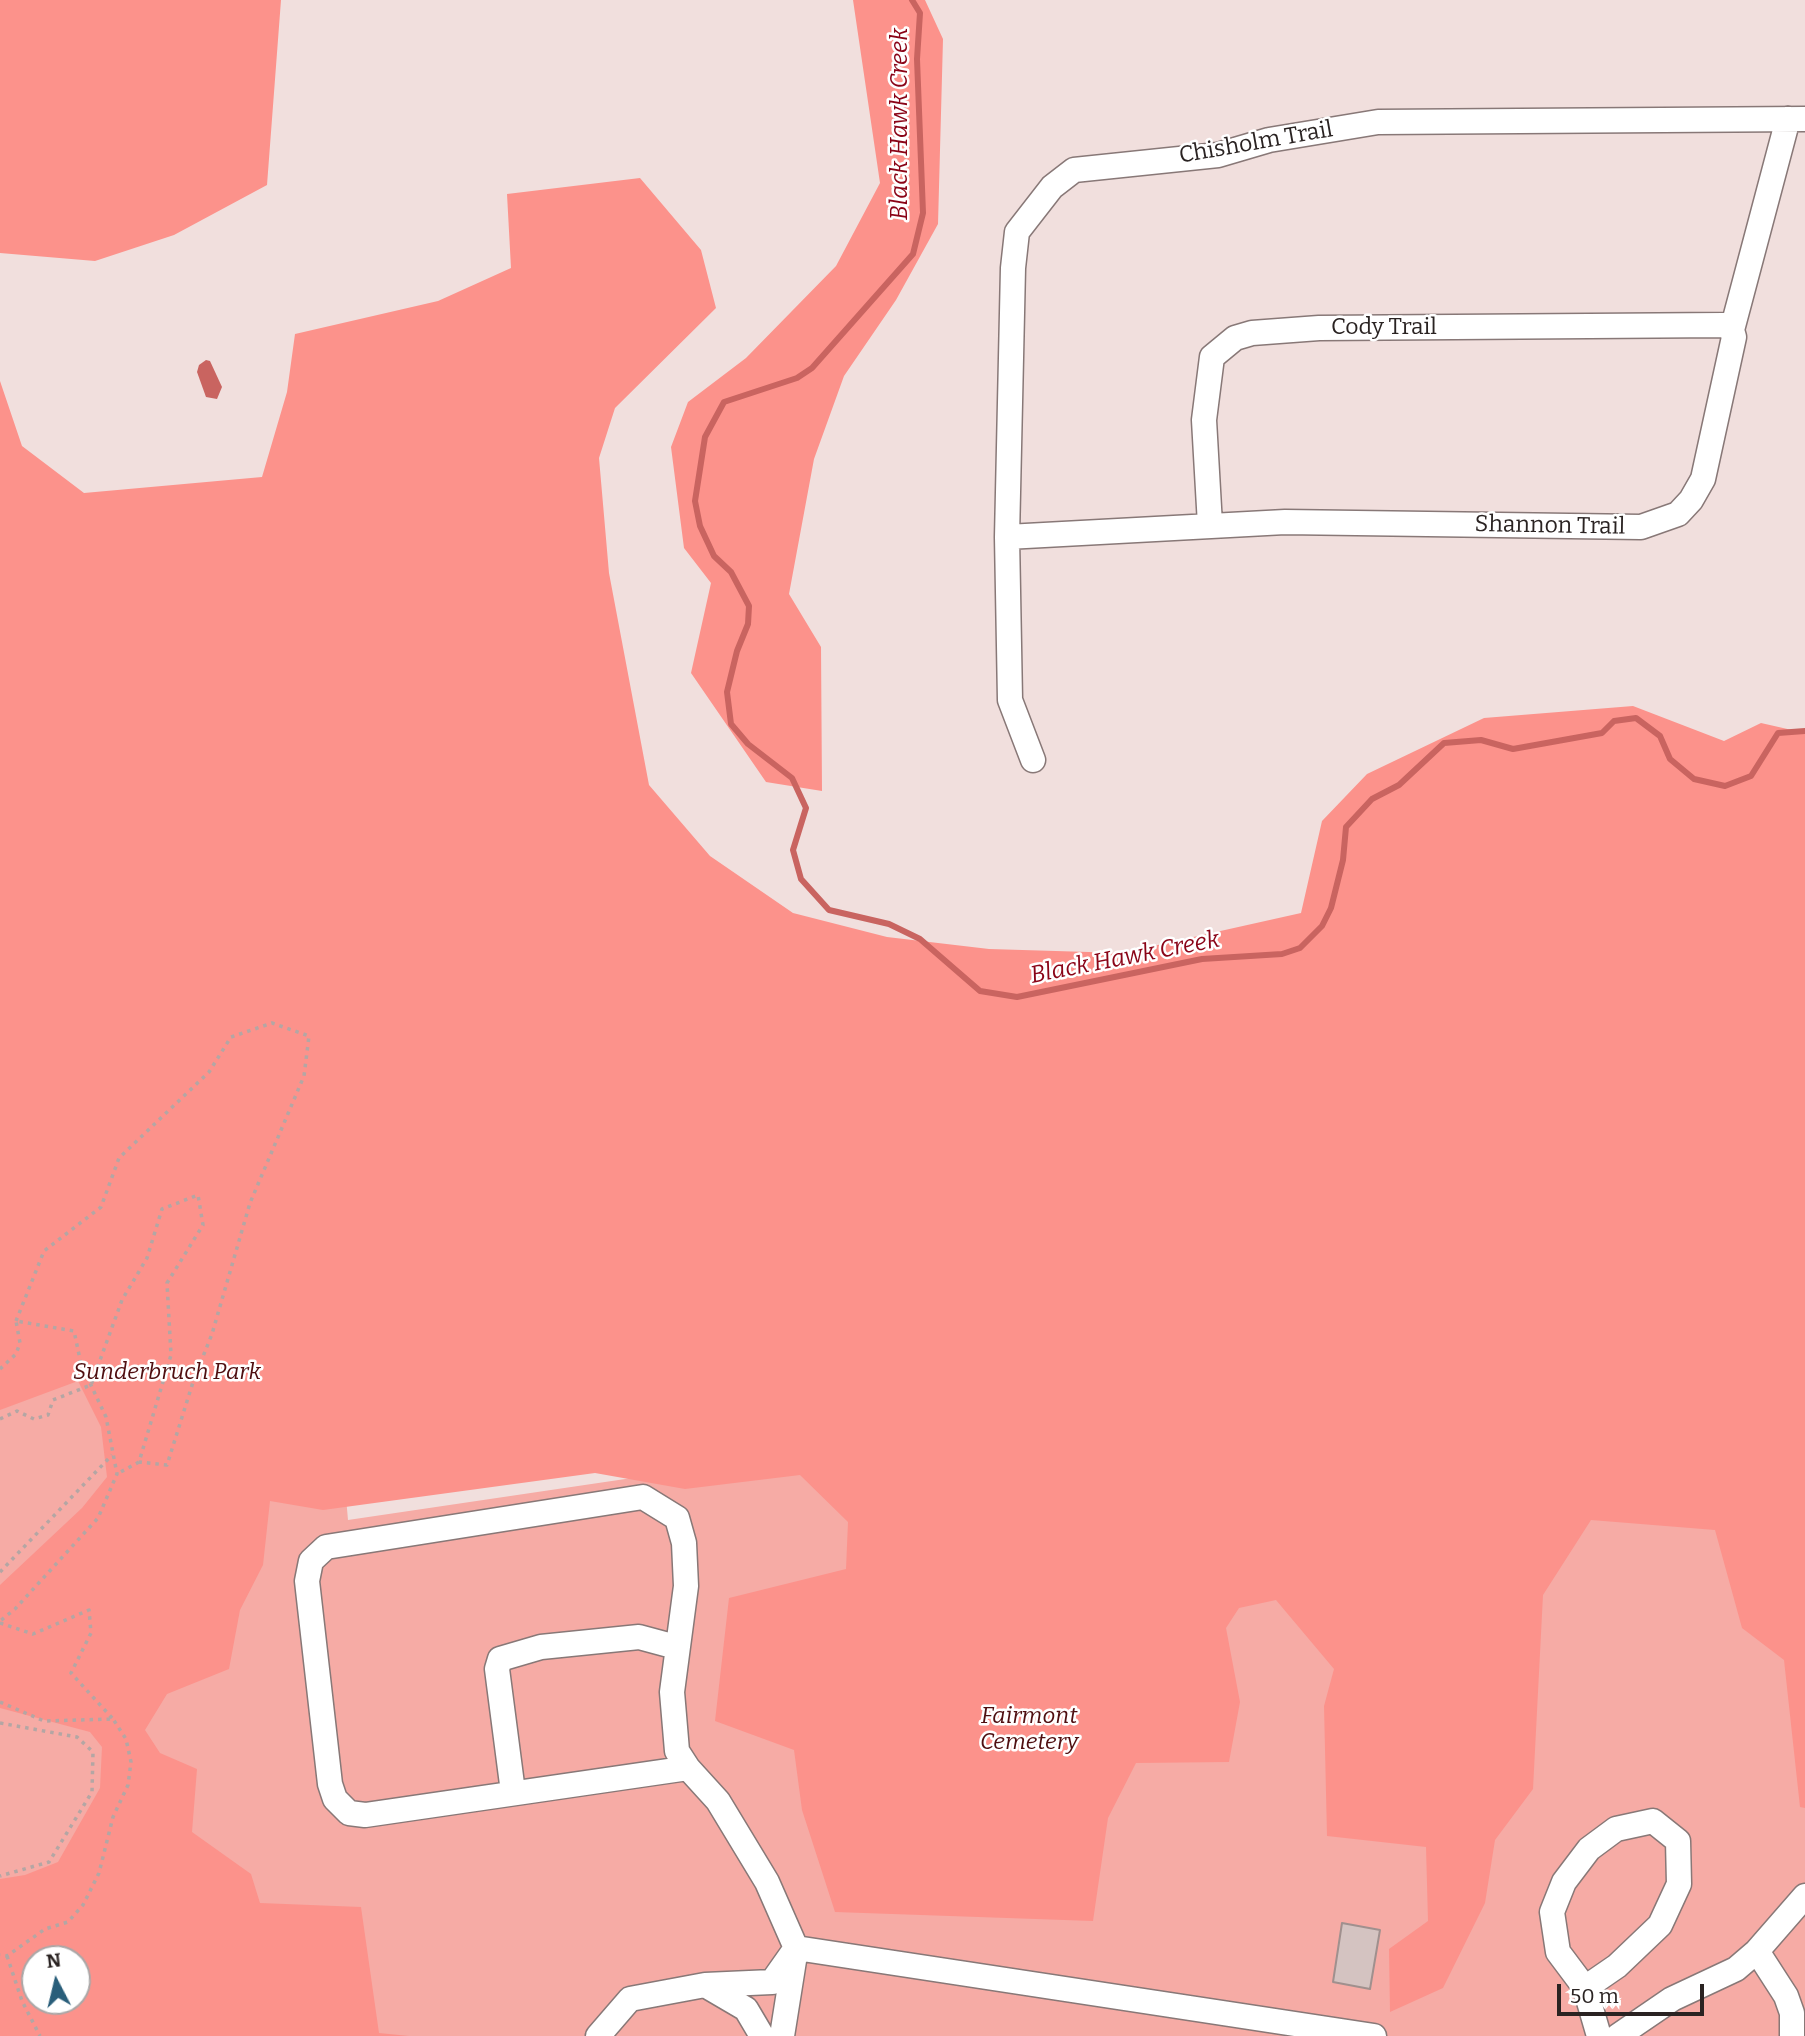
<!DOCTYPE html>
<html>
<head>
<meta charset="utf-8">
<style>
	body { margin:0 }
	#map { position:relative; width:1805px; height:2036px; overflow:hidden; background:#f1dfdd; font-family:Bitter,serif }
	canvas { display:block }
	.north { position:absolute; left:21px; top:1945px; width:70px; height:70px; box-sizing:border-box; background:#fff; border:2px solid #aaa7a7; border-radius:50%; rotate:353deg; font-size:19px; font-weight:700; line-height:28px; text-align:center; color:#2a2322 }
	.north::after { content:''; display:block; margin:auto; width:24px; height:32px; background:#295e7a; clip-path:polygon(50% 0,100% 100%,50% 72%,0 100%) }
	.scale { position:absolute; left:1557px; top:1984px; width:147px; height:32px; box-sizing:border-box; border:4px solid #2a2322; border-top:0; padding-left:9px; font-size:21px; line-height:24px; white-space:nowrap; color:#2a2322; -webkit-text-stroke:5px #fff; paint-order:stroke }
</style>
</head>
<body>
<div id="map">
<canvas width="1805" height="2036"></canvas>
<div class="north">N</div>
<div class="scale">50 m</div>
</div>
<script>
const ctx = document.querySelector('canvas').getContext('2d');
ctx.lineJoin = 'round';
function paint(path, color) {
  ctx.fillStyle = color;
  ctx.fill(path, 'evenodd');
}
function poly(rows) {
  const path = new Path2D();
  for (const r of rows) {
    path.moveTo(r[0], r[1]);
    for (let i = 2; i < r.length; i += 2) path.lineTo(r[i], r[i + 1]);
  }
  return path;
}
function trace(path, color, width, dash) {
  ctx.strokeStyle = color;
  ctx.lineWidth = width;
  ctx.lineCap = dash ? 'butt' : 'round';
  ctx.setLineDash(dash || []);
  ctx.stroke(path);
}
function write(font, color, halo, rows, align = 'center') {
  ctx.font = font + ' Bitter,serif';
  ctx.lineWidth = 5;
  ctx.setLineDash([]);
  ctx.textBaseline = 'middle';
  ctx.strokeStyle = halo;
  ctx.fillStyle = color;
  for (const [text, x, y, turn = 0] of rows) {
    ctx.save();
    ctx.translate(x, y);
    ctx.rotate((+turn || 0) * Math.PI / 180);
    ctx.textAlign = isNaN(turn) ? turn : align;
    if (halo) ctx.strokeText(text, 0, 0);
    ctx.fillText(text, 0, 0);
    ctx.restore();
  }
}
paint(poly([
	[0,765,289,852,348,1520,862,1444,1805,1482,1805,2036,0,2036],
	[35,1959,77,1959,77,2001,35,2001]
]), '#f6aba5');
paint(poly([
	[0,0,281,0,267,185,174,235,95,261,0,253],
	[853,0,925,0,943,39,938,224,896,300,844,376,814,459,789,594,821,647,822,791,766,782,691,673,711,583,684,548,671,447,688,402,746,358,836,266,880,183],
	[640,178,701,250,716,308,615,408,599,458,609,573,649,785,710,856,793,913,887,937,989,949,1122,953,1301,913,1322,821,1367,774,1484,718,1633,706,1724,741,1761,723,1805,733,1805,1808,1800,1807,1784,1660,1742,1628,1715,1530,1591,1520,1543,1595,1533,1789,1495,1840,1485,1903,1443,1988,1390,2012,1389,1949,1428,1921,1426,1847,1327,1836,1324,1706,1334,1669,1276,1600,1239,1608,1226,1628,1240,1702,1229,1762,1136,1763,1108,1818,1093,1921,835,1912,802,1810,794,1750,715,1721,729,1598,846,1569,848,1522,800,1475,685,1489,595,1473,323,1510,270,1501,263,1565,240,1610,229,1669,167,1694,145,1730,160,1753,197,1769,192,1832,251,1874,260,1903,361,1907,379,2033,409,2036,0,2036,0,1879,25,1875,58,1862,100,1788,102,1747,90,1732,0,1708,0,1585,82,1508,107,1477,101,1427,78,1381,0,1410,0,381,22,446,84,493,262,477,287,392,295,334,438,301,511,268,507,194],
	[35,1959,77,1959,77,2001,35,2001]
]), '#fc928b');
paint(poly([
	[206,360,210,361,222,387,217,399,206,397,197,372,199,365]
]), '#c96460');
trace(poly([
	[912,0,920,13,917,59,923,213,913,254,812,368,797,378,724,402,705,437,695,501,700,526,714,556,731,572,749,606,748,624,737,651,727,692,731,724,748,744,792,778,806,808,793,850,801,879,829,910,889,924,920,939,980,991,1017,997,1202,959,1282,954,1300,948,1322,926,1331,908,1343,860,1346,827,1372,799,1399,785,1444,743,1481,740,1513,749,1602,733,1614,721,1636,718,1660,736,1670,759,1694,779,1725,786,1751,776,1778,733,1805,731]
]), '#c96460', 6);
const building = poly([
	[1342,1923,1380,1930,1370,1989,1333,1982,1342,1923]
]);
paint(building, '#d4c3c1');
trace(building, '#a0908e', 2);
const minor = poly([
	[1210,525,1204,420,1212,357,1235,338,1252,333,1319,328,1724,325,1732,330],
	[1007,537,1285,522,1641,527,1678,514,1691,500,1703,479,1734,337,1732,330,1788,119],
	[1033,760,1010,700,1007,537,1013,268,1017,232,1052,187,1074,170,1218,155,1269,140,1378,122,1805,119],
	[688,1768,365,1815,349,1813,335,1799,330,1784,307,1581,311,1561,326,1547,643,1497,677,1518,684,1543,686,1586,672,1692,677,1751,688,1768,718,1801,767,1882,796,1948,782,2036],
	[513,1792,497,1669,500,1659,541,1647,639,1637,676,1647],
	[1757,1951,1786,1996,1792,2013,1792,2036],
	[705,1985,746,2009,762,2036],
	[1585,1988,1617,1966,1660,1925,1679,1884,1678,1841,1653,1821,1616,1829,1589,1849,1564,1882,1552,1912,1558,1952,1585,1988,1599,2036],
	[598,2036,630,1999,705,1985,772,1982,796,1948,1374,2036],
	[1618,2036,1672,1999,1736,1969,1757,1951,1805,1896]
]);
trace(minor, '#887877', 27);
trace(poly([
	[16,1321,44,1251,101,1207,119,1158,209,1072,231,1037,272,1023,309,1036,304,1076,250,1203,212,1334,194,1379,167,1465,139,1462],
	[0,1369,16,1354,20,1343,16,1321,74,1331,81,1364,106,1417,117,1474,98,1518,15,1609,0,1621],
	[0,1419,17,1411,34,1419,48,1415,53,1400,91,1385,122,1300,147,1258,162,1209,198,1195,203,1225,167,1283,171,1355,139,1462,117,1474],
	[0,1572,112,1455],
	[0,1623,33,1634,89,1610,91,1633,71,1673,113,1719],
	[0,1702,44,1721,113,1719,126,1739,131,1762,128,1785,113,1817,99,1873,83,1905,68,1922,45,1929,7,1956,0,1955],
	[0,1723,77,1737,93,1752,92,1792,49,1862,0,1876],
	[7,1956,22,2001,40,2036]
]), '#b4a6a4', 3.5, [3.5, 5]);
trace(minor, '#fff', 24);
write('23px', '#2a2322', '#fff', [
	["Chisholm Trail",1256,143,-10],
	["Cody Trail",1384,328],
	["Shannon Trail",1550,526,1]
]);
write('italic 23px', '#4f0e10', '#fff', [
	["Sunderbruch Park",167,1373],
	["Fairmont",1029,1717],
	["Cemetery",1029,1743]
]);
write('italic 24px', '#8a0417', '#fff', [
	["Black Hawk Creek",900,124,-90],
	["Black Hawk Creek",1125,958,-11]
]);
</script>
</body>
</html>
